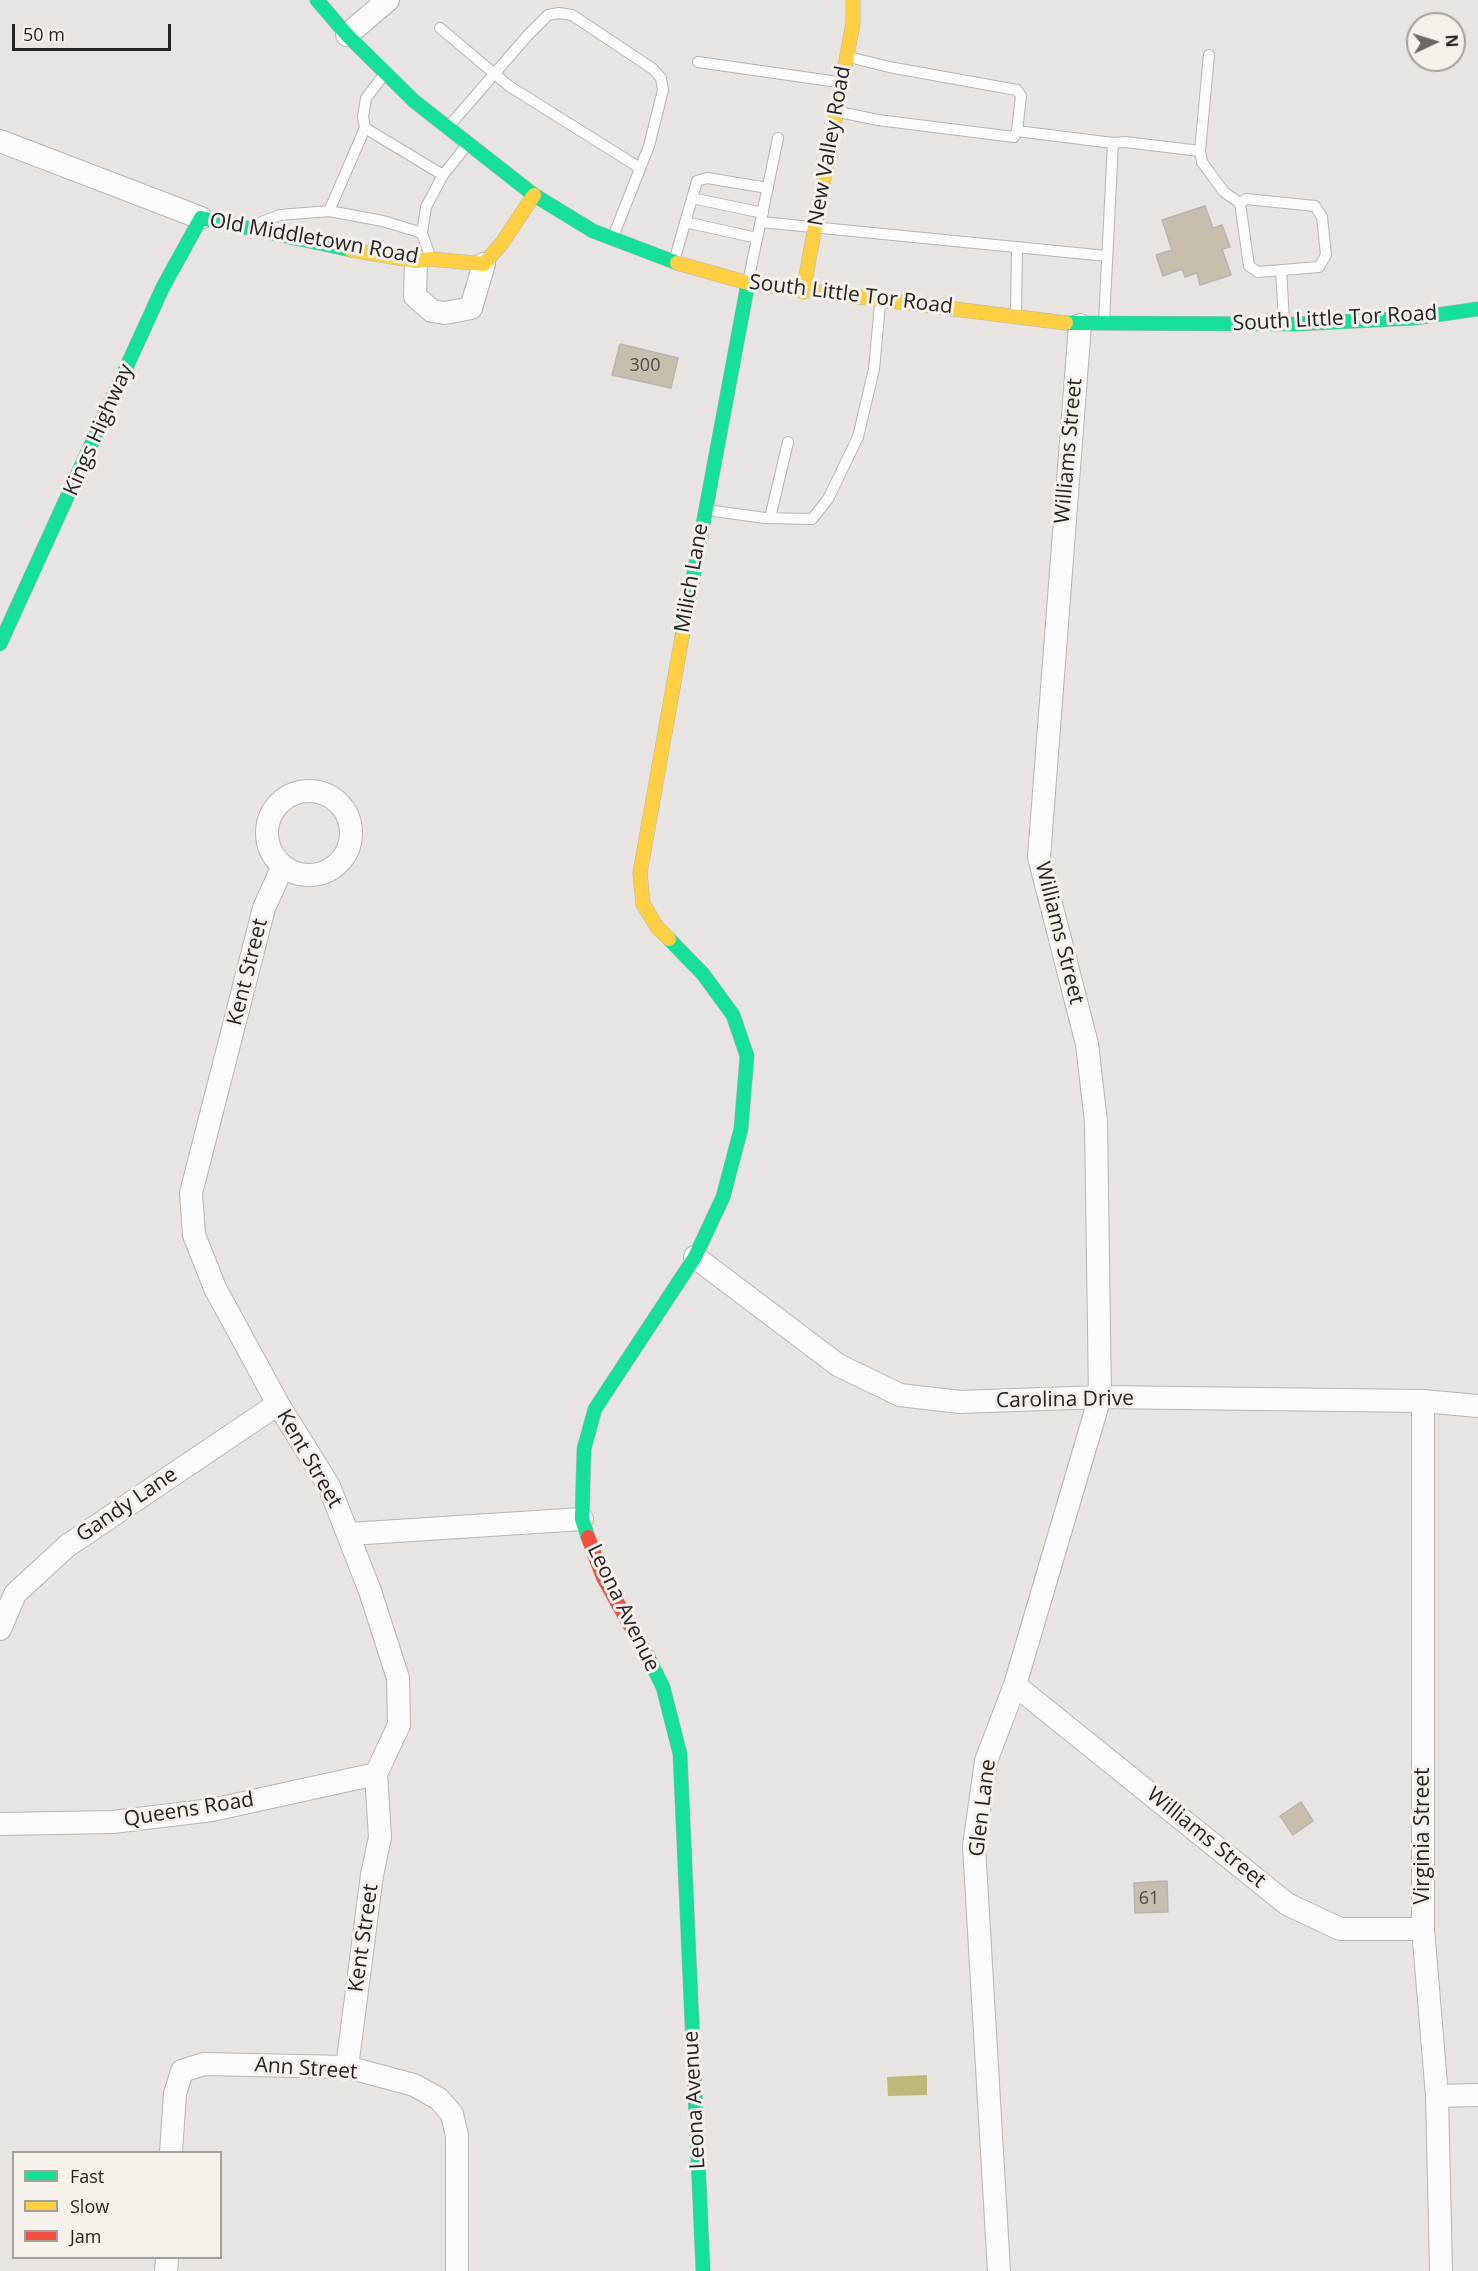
<!DOCTYPE html>
<html>
<head>
<meta charset="utf-8">
<style>
	body { margin:0 }
	#map { position:relative; width:1478px; height:2271px; overflow:hidden; background:#e7e4e2; font-family:"Open Sans",sans-serif }
	canvas { display:block }
	.legend { position:absolute; left:12px; top:2151px; width:210px; height:108px; box-sizing:border-box; background:#f7f1ec; border:2px solid #a39f9b; margin:0; padding:8px 10px; list-style:none; font-size:18px; color:#262422 }
	.legend li { display:flex; align-items:center; gap:12px; height:30px }
	.legend b { width:30px; border:2px solid #a39f9b }
	.north { position:absolute; left:1406px; top:12px; width:60px; height:60px; box-sizing:border-box; background:#f7f1ec; border:2px solid #a39f9b; border-radius:50%; rotate:86deg; font-size:16px; font-weight:700; line-height:24px; text-align:center; color:#262422 }
	.north::after { content:''; display:block; margin:auto; width:21px; height:27px; background:#6a6765; clip-path:polygon(50% 0,100% 100%,50% 72%,0 100%) }
	.scale { position:absolute; left:12px; top:24px; width:159px; height:27px; box-sizing:border-box; border:3px solid #262422; border-top:0; padding-left:8px; font-size:18px; line-height:21px; white-space:nowrap; color:#262422; -webkit-text-stroke:4px #f7f1ec; paint-order:stroke }
</style>
</head>
<body>
<div id="map">
<canvas width="1478" height="2271"></canvas>
<ul class="legend">
<li><b style="height:8px;background:#16e098"></b>Fast</li>
<li><b style="height:8px;background:#ffcf43"></b>Slow</li>
<li><b style="height:8px;background:#f24e42"></b>Jam</li>
</ul>
<div class="north">N</div>
<div class="scale">50 m</div>
</div>
<script>
const ctx = document.querySelector('canvas').getContext('2d');
ctx.lineJoin = 'round';
function paint(path, color) {
  ctx.fillStyle = color;
  ctx.fill(path, 'evenodd');
}
function poly(rows) {
  const path = new Path2D();
  for (const r of rows) {
    if (r.length === 3) {
      path.moveTo(r[0] + r[2], r[1]);
      path.arc(r[0], r[1], r[2], 0, 2 * Math.PI);
      continue;
    }
    path.moveTo(r[0], r[1]);
    for (let i = 2; i < r.length; i += 2) path.lineTo(r[i], r[i + 1]);
  }
  return path;
}
function trace(path, color, width, dash) {
  ctx.strokeStyle = color;
  ctx.lineWidth = width;
  ctx.lineCap = dash ? 'butt' : 'round';
  ctx.setLineDash(dash || []);
  ctx.stroke(path);
}
function write(font, color, halo, rows, align = 'center') {
  ctx.font = font + ' "Open Sans",sans-serif';
  ctx.lineWidth = 6;
  ctx.setLineDash([]);
  ctx.textBaseline = 'middle';
  ctx.strokeStyle = halo;
  ctx.fillStyle = color;
  for (const [text, x, y, turn = 0] of rows) {
    ctx.save();
    ctx.translate(x, y);
    ctx.rotate((+turn || 0) * Math.PI / 180);
    ctx.textAlign = isNaN(turn) ? turn : align;
    if (halo) ctx.strokeText(text, 0, 0);
    ctx.fillText(text, 0, 0);
    ctx.restore();
  }
}
paint(poly([
	[927,2075,927,2095,888,2096,887,2077]
]), '#bdb87c');
const building = poly([
	[1205,206,1213,228,1222,225,1230,247,1222,249,1231,275,1200,285,1197,273,1185,277,1182,269,1163,276,1156,255,1172,250,1162,220,1205,206],
	[620,344,678,358,671,388,612,375,620,344],
	[1301,1802,1313,1821,1293,1835,1280,1816,1301,1802],
	[1167,1881,1168,1912,1135,1913,1134,1883,1167,1881]
]);
paint(building, '#c7beae');
trace(building, '#b7b5b3', 1.5);
const lane = poly([
	[440,28,509,86,640,168],
	[1209,55,1200,151,1202,162,1224,192,1240,203,1249,266,1258,272,1319,267,1326,255,1322,217,1315,206,1246,199,1240,203],
	[849,57,889,67,1017,90,1021,96,1017,131],
	[698,62,838,82],
	[383,76,366,98,363,117,365,128,443,175],
	[839,112,878,120,1014,137,1017,131,1113,143],
	[450,125,528,35,548,15,559,13,572,15,653,69,661,78,663,90,649,146,613,237],
	[692,198,763,213],
	[329,211,365,128],
	[685,222,757,238],
	[761,222,1107,256],
	[259,223,280,215,329,211,383,221,422,233],
	[430,256,422,233,426,207,443,175,467,145],
	[675,258,697,181,707,178,768,188],
	[1281,270,1284,320],
	[748,282,778,138],
	[1016,313,1017,248],
	[1104,321,1113,143,1125,142,1200,151],
	[707,510,765,518,812,519,828,499,858,437,874,369,880,304],
	[770,518,788,442]
]);
const street = poly([
	[347,35,388,0],
	[0,141,201,218],
	[416,261,415,296,432,311,445,313,471,308,484,264],
	[309,833,42],
	[283,866,264,908,191,1193,194,1235,215,1288,278,1404,329,1486,370,1591,398,1678,399,1725,376,1774,380,1837,372,1875,347,2067],
	[695,1257,838,1365,900,1395,960,1402,1100,1397,1423,1401,1478,1406],
	[1423,1401,1423,1929,1437,2096,1441,2271],
	[350,1534,582,1519],
	[0,1629,15,1594,67,1546,278,1404],
	[1015,1685,1287,1904,1340,1929,1423,1929],
	[0,1824,113,1822,212,1810,376,1774],
	[1437,2096,1478,2095],
	[171,2152,175,2094,182,2071,204,2064,347,2067,414,2085,439,2099,452,2114,457,2136,457,2271],
	[166,2271,167,2258],
	[999,2271,974,1846,986,1761,1015,1685,1100,1397,1096,1122,1087,1044,1039,857,1080,325]
]);
const fast = poly([
	[317,0,347,35,414,101,534,195,593,231,677,263],
	[1066,323,1297,324,1415,318,1478,309],
	[682,637,748,283],
	[0,644,163,287,201,218,351,250],
	[588,1537,582,1519,584,1449,595,1409,695,1257,723,1197,741,1129,747,1056,733,1015,703,974,669,939],
	[649,1659,663,1687,680,1754,703,2271]
]);
const slow = poly([
	[351,250,416,261,431,259,484,264,502,243,534,195],
	[677,263,748,283,1066,323],
	[803,292,853,23,853,0],
	[669,939,657,927,643,904,640,873,682,637]
]);
const jam = poly([
	[588,1537,603,1577,649,1659]
]);
trace(lane, '#b7b5b3', 12);
trace(street, '#b7b5b3', 24);
trace(fast, '#b7b5b3', 15);
trace(slow, '#b7b5b3', 15);
trace(jam, '#b7b5b3', 15);
trace(lane, '#fbfbfb', 10);
trace(street, '#fbfbfb', 22);
trace(fast, '#16e098', 14);
trace(slow, '#ffcf43', 14);
trace(jam, '#f24e42', 14);
write('18px', '#4e4a45', null, [
	["300",645,366],
	["61",1149,1899]
]);
write('21px', '#262422', '#f7f1ec', [
	["New Valley Road",830,146,-80],
	["Old Middletown Road",314,239,10],
	["South Little Tor Road",851,295,7],
	["South Little Tor Road",1335,319,-3],
	["Kings Highway",99,430,-66],
	["Williams Street",1069,451,-85],
	["Milich Lane",692,578,-80],
	["Williams Street",1059,933,76],
	["Kent Street",248,972,-76],
	["Carolina Drive",1065,1400,-1],
	["Kent Street",309,1459,60],
	["Gandy Lane",127,1505,-34],
	["Leona Avenue",623,1608,64],
	["Glen Lane",983,1808,-83],
	["Queens Road",189,1810,-9],
	["Virginia Street",1423,1836,-90],
	["Williams Street",1206,1838,39],
	["Kent Street",364,1938,-82],
	["Ann Street",306,2069,4],
	["Leona Avenue",695,2100,-93]
]);
</script>
</body>
</html>
